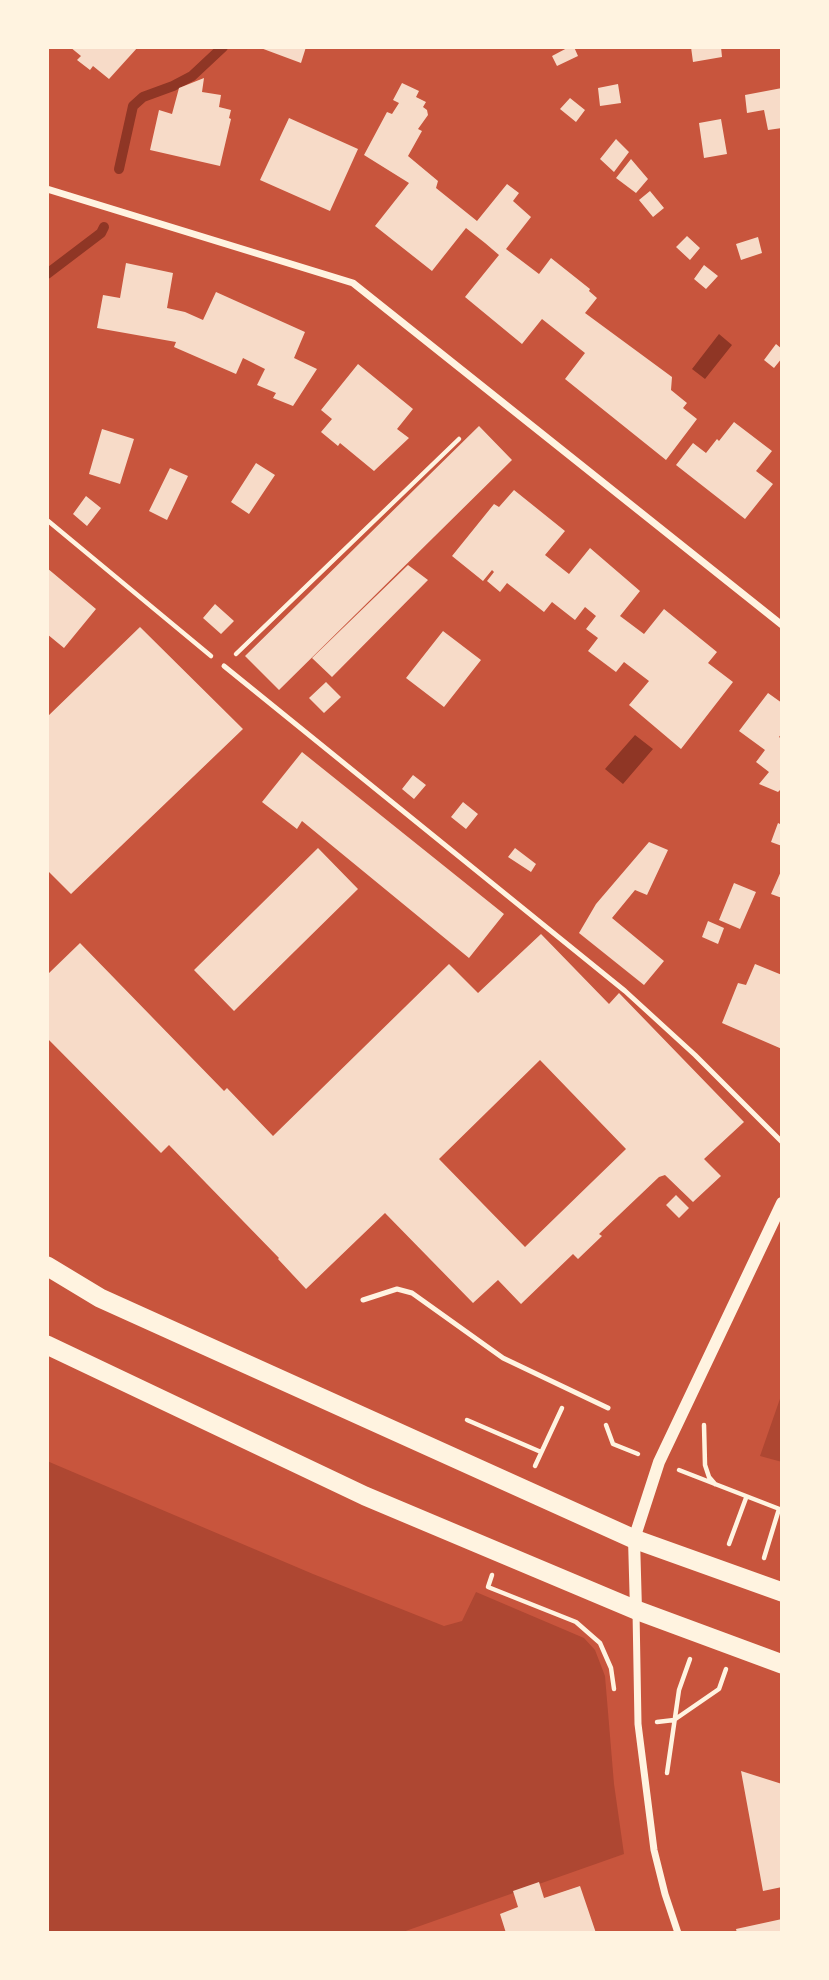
<!DOCTYPE html>
<html>
<head>
<meta charset="utf-8">
<style>
	body { margin:0 }
	#map { position:relative; width:829px; height:1980px; overflow:hidden; background:#c8553d; font-family:"Golos Text",sans-serif }
	canvas { display:block }
	.frame { position:absolute; inset:0; border:49px solid #fff3e0; pointer-events:none }
</style>
</head>
<body>
<div id="map">
<canvas width="829" height="1980"></canvas>
<div class="frame"></div>
</div>
<script>
const ctx = document.querySelector('canvas').getContext('2d');
ctx.lineJoin = 'round';
function paint(path, color) {
  ctx.fillStyle = color;
  ctx.fill(path, 'evenodd');
}
function poly(rows) {
  const path = new Path2D();
  for (const r of rows) {
    path.moveTo(r[0], r[1]);
    for (let i = 2; i < r.length; i += 2) path.lineTo(r[i], r[i + 1]);
  }
  return path;
}
function trace(path, color, width, dash) {
  ctx.strokeStyle = color;
  ctx.lineWidth = width;
  ctx.lineCap = dash ? 'butt' : 'round';
  ctx.setLineDash(dash || []);
  ctx.stroke(path);
}
paint(poly([
	[782,1393,782,1462,760,1456],
	[47,1461,313,1574,444,1626,462,1621,476,1592,584,1638,595,1650,605,1676,614,1784,624,1854,400,1933,47,1933]
]), '#ae4732');
paint(poly([
	[719,334,732,345,705,379,692,369],
	[635,735,653,749,623,784,605,769]
]), '#8f3625');
trace(poly([
	[119,169,133,106,143,97,173,86,192,76,223,47],
	[47,274,101,233,104,227]
]), '#8f3625', 10);
paint(poly([
	[70,47,138,47,109,79,93,66,90,70,77,60,81,56],
	[258,47,306,47,301,63],
	[569,47,574,47,578,56,557,66,552,56],
	[691,47,721,47,722,57,693,62],
	[204,78,202,92,221,95,219,107,231,110,229,118,231,119,220,166,150,150,159,110,172,114,179,88],
	[402,83,419,91,416,97,426,102,423,107,427,110,428,115,418,129,422,131,408,156,438,181,436,188,477,221,507,184,519,193,513,201,531,217,506,249,539,274,551,258,590,289,589,291,597,298,585,313,672,377,671,390,687,403,683,408,697,419,666,460,565,379,585,353,542,319,522,344,465,297,499,255,485,243,466,228,432,271,375,226,409,183,364,155,387,112,392,114,399,103,393,100],
	[618,84,621,103,600,106,598,88],
	[782,88,782,128,768,130,764,110,747,113,745,95],
	[570,98,585,110,576,122,560,109],
	[289,118,358,149,330,211,260,180],
	[721,119,727,154,704,158,699,123],
	[616,139,629,152,614,172,600,159],
	[631,159,648,179,636,193,616,178],
	[650,191,664,208,653,217,639,200],
	[687,236,700,248,690,260,676,247],
	[758,237,762,253,741,260,736,244],
	[126,263,173,273,167,308,185,312,203,320,216,292,305,332,294,358,317,369,293,406,273,398,276,393,257,385,265,369,243,358,236,374,174,347,176,342,97,328,103,295,120,298],
	[704,265,718,276,706,289,694,279],
	[776,344,782,349,782,358,774,368,764,360],
	[358,364,413,409,397,429,409,438,374,471,340,443,338,446,321,432,332,419,321,410],
	[734,422,772,451,756,471,773,484,745,519,676,465,693,443,706,453,717,439,719,441],
	[479,426,512,460,279,690,245,656],
	[102,429,134,439,120,484,89,474],
	[256,463,275,475,249,514,231,502],
	[170,468,188,476,167,520,149,511],
	[514,490,565,531,545,555,569,574,590,548,640,591,620,616,644,634,664,609,717,652,708,663,733,682,681,749,629,705,649,681,624,662,616,672,588,651,598,638,586,629,596,616,585,607,575,620,552,602,544,612,507,583,500,592,487,581,494,572,492,570,483,581,452,556,494,504,499,507],
	[86,496,101,508,87,526,73,514],
	[408,565,428,580,332,677,312,658],
	[47,568,96,609,64,648,47,634],
	[215,604,234,621,221,634,203,618],
	[140,627,243,729,71,894,47,870,47,717],
	[443,631,481,660,444,707,406,678],
	[326,682,341,697,324,713,309,698],
	[768,693,782,703,782,733,779,737,782,739,782,788,778,792,759,784,769,772,756,762,765,750,739,731],
	[302,752,504,914,469,958,302,821,297,829,262,802],
	[413,775,426,785,414,799,402,789],
	[463,802,478,814,466,829,451,817],
	[778,823,782,825,782,846,771,842],
	[649,842,668,850,647,895,635,890,612,918,664,961,644,985,579,933,596,904],
	[318,848,358,889,234,1011,194,970],
	[515,848,536,864,531,872,508,857],
	[782,869,782,898,771,894],
	[734,883,756,892,740,929,719,920],
	[708,921,724,928,718,944,702,937],
	[541,934,609,1004,619,993,744,1122,704,1159,721,1176,693,1202,665,1175,659,1177,599,1234,602,1236,578,1259,573,1254,521,1304,498,1280,473,1303,385,1213,306,1289,278,1259,279,1258,169,1145,161,1153,47,1038,47,975,80,943,224,1091,227,1088,273,1136,449,964,478,993],
	[540,1060,626,1149,525,1247,439,1159],
	[755,964,782,975,782,1049,722,1023,738,983,746,985],
	[676,1195,689,1208,679,1218,666,1205],
	[741,1771,782,1784,782,1887,763,1891],
	[539,1882,544,1898,580,1886,596,1933,506,1933,500,1914,518,1907,513,1891],
	[782,1919,782,1933,737,1933,736,1929]
]), '#f7dbc8');
trace(poly([
	[47,520,211,656],
	[236,654,459,439],
	[467,1420,541,1452],
	[606,1425,613,1444,638,1454],
	[704,1425,705,1465,709,1477,715,1484],
	[535,1466,562,1408],
	[679,1470,782,1510],
	[729,1544,746,1498],
	[764,1558,779,1509],
	[492,1575,488,1587,576,1622,600,1643,611,1668,614,1689],
	[657,1722,674,1720,719,1689,726,1669],
	[667,1773,679,1690,690,1659]
]), '#fff3e0', 4.5);
trace(poly([
	[224,666,625,991,695,1055,782,1142],
	[363,1300,397,1289,412,1293,503,1358,608,1408]
]), '#fff3e0', 5);
trace(poly([
	[47,189,353,283,782,625],
	[636,1611,638,1724,654,1850,665,1894,678,1933]
]), '#fff3e0', 7);
trace(poly([
	[636,1610,634,1539,659,1462,782,1203]
]), '#fff3e0', 12);
trace(poly([
	[47,1266,100,1298,634,1539,782,1592],
	[47,1345,365,1496,636,1610,782,1664]
]), '#fff3e0', 19);
</script>
</body>
</html>
